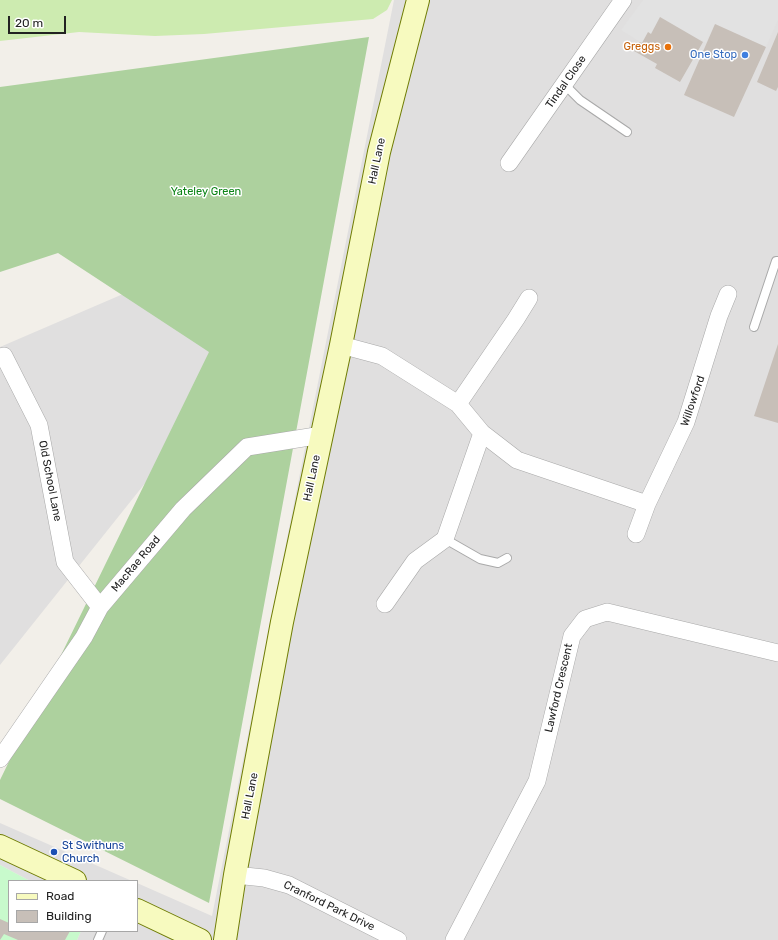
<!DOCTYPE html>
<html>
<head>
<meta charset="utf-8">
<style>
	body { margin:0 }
	#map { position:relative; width:778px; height:940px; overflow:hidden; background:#f2efe9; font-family:Rubik,sans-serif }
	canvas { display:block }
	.legend { position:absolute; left:8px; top:880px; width:130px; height:52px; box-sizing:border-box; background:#fff; border:1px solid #a7a7a7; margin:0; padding:5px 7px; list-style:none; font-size:12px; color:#222 }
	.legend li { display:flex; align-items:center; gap:8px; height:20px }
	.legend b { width:20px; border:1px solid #a7a7a7 }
	.scale { position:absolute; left:8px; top:16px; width:58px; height:18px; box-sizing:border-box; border:2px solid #222; border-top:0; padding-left:5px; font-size:12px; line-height:14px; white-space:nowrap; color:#222; -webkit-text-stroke:3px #fff; paint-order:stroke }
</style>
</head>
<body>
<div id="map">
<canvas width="778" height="940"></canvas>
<ul class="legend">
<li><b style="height:5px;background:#f7fabf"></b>Road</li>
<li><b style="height:11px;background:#c7bfb8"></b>Building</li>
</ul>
<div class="scale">20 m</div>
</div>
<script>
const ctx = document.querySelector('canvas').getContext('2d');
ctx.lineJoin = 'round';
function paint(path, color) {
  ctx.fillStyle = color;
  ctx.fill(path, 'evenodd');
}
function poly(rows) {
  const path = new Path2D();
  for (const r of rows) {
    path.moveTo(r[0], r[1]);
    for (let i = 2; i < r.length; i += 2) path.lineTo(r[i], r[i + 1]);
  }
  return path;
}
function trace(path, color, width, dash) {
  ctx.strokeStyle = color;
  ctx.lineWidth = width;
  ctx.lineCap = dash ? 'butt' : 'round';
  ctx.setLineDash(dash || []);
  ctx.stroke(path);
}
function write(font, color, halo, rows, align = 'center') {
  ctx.font = font + ' Rubik,sans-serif';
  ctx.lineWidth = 3;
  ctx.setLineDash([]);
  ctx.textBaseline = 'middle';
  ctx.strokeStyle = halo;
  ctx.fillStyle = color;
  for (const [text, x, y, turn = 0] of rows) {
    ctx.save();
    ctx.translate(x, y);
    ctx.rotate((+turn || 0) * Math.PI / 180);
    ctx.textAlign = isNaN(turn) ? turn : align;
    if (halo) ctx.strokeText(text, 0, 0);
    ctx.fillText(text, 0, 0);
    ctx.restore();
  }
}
paint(poly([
	[394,0,778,0,778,940,77,940,81,931,137,931,137,883,212,916],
	[137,288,245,358,0,665,0,347],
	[0,823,132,881,30,881,0,865]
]), '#e0dfdf');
paint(poly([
	[0,0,392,0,387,10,373,19,204,34,155,36,79,32,0,41]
]), '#cdebb0');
paint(poly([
	[369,37,209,903,0,799,0,780,209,352,58,253,0,272,0,87]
]), '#add19e');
paint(poly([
	[0,865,30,881,9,881,9,931,81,931,77,940,0,940]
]), '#c8facc');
paint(poly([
	[643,0,778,0,778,20,766,47,715,24,706,43,660,18,651,34,648,32,642,43,621,30]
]), '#e2e2e2');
paint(poly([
	[660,17,703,42,680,82,655,68,657,64,634,51,639,42,642,43,648,32,651,34],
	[715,24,766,47,734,117,684,95],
	[778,32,778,87,776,91,757,82],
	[778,344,778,423,754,416],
	[0,919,9,923,9,931,70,931,65,940,18,940,4,934,0,940]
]), '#c7bfb8');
const lane = poly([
	[564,84,580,100,627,132],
	[754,327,776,261,778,261],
	[445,539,480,559,498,563,507,558],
	[98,940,102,931]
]);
const street = poly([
	[509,163,623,0],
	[341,345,382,356,458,404,482,433,517,460,647,504,686,422,719,316,728,294],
	[0,357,4,356,39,425,65,562,100,607],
	[458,404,516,319,529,298],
	[636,534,647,504],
	[385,604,415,561,445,539,482,433],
	[0,759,84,637,100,607,183,509,247,447,322,435],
	[235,875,264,878,289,885,398,940],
	[454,940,537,781,572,636,585,619,607,612,778,653]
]);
const secondary = poly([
	[0,846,75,881],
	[137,910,200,940],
	[225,940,235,875,282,622,341,345,379,152,418,0]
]);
trace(lane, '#a9a9a9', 10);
trace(street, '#a9a9a9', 18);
trace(secondary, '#707d05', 24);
trace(lane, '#fff', 8);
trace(street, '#fff', 17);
trace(secondary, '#f7fabf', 22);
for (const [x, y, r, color] of [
	[668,47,4,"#e8710a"],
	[745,55,4,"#3f7fe0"],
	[54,852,4,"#1a4fb4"]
]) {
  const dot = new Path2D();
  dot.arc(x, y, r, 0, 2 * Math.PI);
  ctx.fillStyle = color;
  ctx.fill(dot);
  trace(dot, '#fff', 1.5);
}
write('11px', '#c56008', '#fff', [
	["Greggs",660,47]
], 'right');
write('11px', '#366cbe', '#fff', [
	["One Stop",737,55]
], 'right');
write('11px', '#222', '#fff', [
	["Tindal Close",566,82,-55],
	["Hall Lane",377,161,-78],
	["Willowford",693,401,-71],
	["Hall Lane",312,478,-78],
	["Old School Lane",50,481,79],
	["MacRae Road",136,564,-50],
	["Lawford Crescent",559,688,-77],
	["Hall Lane",250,796,-79],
	["Cranford Park Drive",329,906,26]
]);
write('11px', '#0c8416', '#fff', [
	["Yateley Green",206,192]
]);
write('11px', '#164399', '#fff', [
	["St Swithuns",62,846],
	["Church",62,859]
], 'left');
</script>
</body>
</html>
